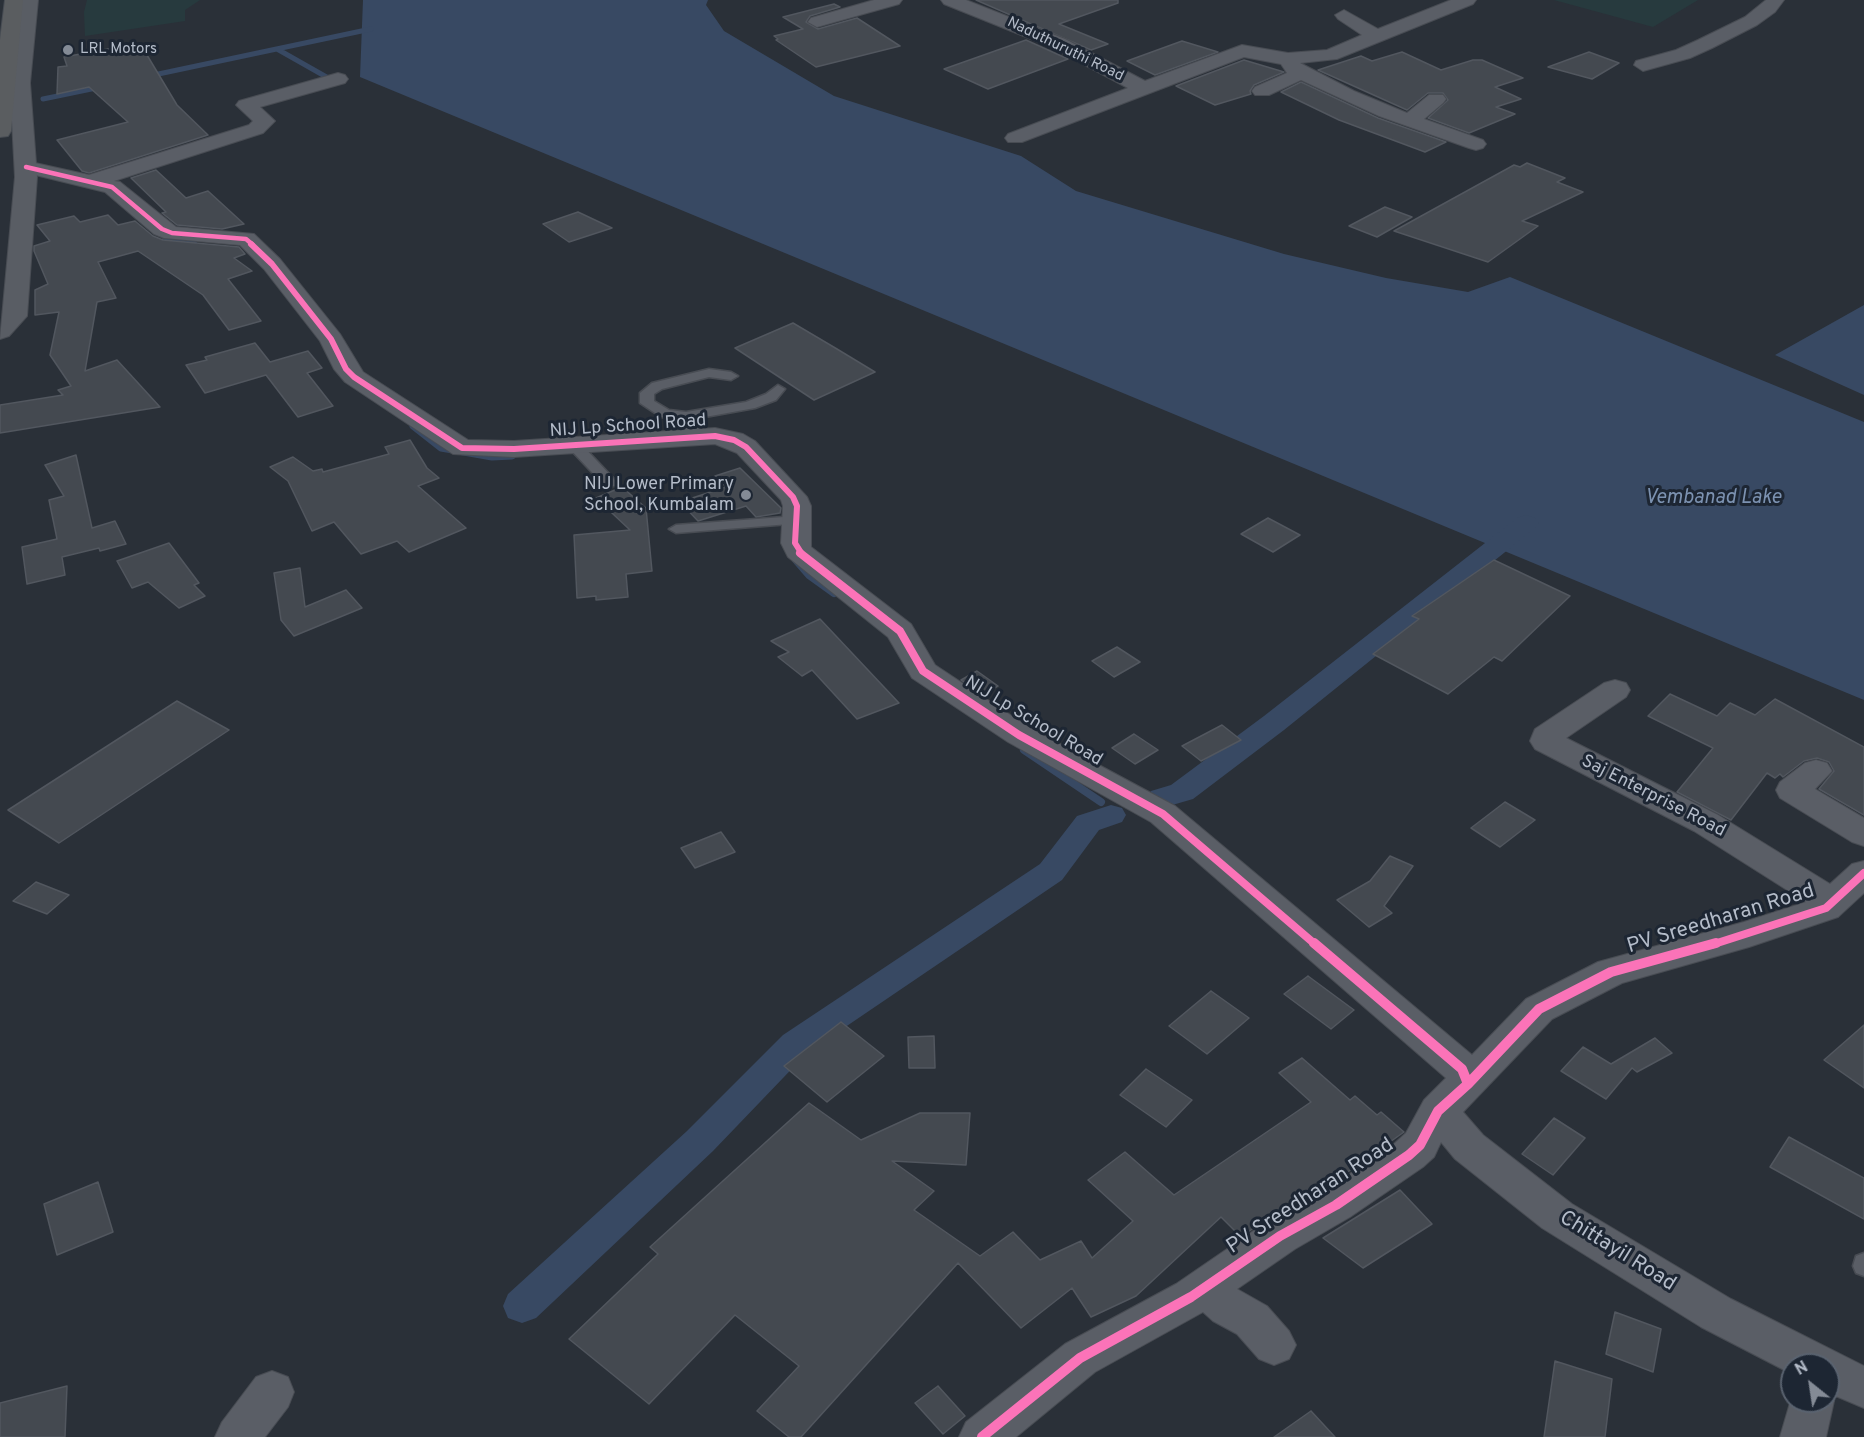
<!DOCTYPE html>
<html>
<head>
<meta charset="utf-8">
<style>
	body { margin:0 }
	#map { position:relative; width:1864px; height:1437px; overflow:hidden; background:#2a3038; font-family:Overpass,sans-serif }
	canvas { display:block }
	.north { position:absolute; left:1780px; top:1353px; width:60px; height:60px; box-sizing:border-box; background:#1d2633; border:2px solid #59626f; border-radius:50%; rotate:330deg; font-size:16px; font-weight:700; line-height:24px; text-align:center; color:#b4bcc9 }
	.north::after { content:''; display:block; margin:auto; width:21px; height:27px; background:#848b96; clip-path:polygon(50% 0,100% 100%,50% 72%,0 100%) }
</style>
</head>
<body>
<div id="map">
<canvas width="1864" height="1437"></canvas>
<div class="north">N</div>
</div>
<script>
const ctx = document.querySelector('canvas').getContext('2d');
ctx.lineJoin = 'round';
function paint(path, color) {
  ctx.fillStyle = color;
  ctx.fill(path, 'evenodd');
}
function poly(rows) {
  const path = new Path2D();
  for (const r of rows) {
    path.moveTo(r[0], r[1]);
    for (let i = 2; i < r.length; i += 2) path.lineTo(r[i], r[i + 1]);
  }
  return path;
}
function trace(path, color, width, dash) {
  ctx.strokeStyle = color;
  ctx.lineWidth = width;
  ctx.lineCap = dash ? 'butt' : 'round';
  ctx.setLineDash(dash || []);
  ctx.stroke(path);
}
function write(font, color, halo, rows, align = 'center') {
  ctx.font = font + ' Overpass,sans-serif';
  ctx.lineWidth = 6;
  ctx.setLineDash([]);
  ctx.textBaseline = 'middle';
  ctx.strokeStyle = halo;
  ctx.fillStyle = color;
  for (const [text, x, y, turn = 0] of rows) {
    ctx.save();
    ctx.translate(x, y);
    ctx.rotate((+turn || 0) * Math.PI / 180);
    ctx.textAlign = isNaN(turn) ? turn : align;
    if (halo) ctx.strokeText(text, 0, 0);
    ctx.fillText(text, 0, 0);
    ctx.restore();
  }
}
paint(poly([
	[87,0,200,0,185,10,185,21,85,36,84,12],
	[1554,0,1698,0,1653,27]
]), '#273a3e');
paint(poly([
	[363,0,708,0,706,5,724,31,834,96,1021,156,1076,191,1284,254,1386,278,1468,292,1510,277,1864,422,1864,700,360,77],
	[1864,305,1864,395,1775,355]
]), '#384963');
trace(poly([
	[277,49,330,79,325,80],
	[149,76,371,29],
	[43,99,101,87],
	[165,232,161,234,167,240,195,241]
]), '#384963', 5);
trace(poly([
	[413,426,441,448,492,457,512,456]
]), '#384963', 7);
trace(poly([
	[796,560,809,575,834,593],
	[1024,750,1101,802]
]), '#384963', 8);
paint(poly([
	[1526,515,1535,518,1539,523,1535,528,1284,730,1193,799,1162,808,1151,805,1147,798,1151,791,1171,785,1264,716,1517,518,1526,515],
	[1111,805,1122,808,1126,815,1122,822,1099,830,1062,880,807,1053,713,1151,536,1318,522,1323,508,1318,503,1306,508,1294,687,1131,783,1035,1040,864,1077,816,1111,805]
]), '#384963');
const building = poly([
	[976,0,1118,0,1118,3,1059,24,1108,44,1091,50,976,0],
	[834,4,840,7,810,16,806,22,818,29,857,18,900,46,816,67,776,40,778,39,774,36,803,29,783,17,834,4],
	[1026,40,1068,59,988,89,944,69,1026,40],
	[1182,41,1218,52,1155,75,1127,61,1182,41],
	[129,45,141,45,177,105,208,135,89,173,82,171,57,140,128,122,89,87,57,94,58,67,67,66,64,57,129,45],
	[1402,52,1441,70,1473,60,1482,60,1523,78,1495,87,1521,99,1496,107,1515,114,1469,133,1428,118,1448,100,1443,93,1428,93,1407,110,1318,70,1361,56,1372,61,1402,52],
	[1589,52,1619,63,1592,79,1548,67,1589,52],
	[1244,60,1284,72,1254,85,1250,91,1251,94,1215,105,1176,86,1244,60],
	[1301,82,1378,118,1446,142,1425,152,1339,120,1281,92,1301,82],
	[1527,163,1565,178,1557,182,1583,192,1522,221,1538,226,1488,262,1394,231,1514,165,1520,167,1527,163],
	[156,170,186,198,208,191,244,224,222,229,177,225,162,213,166,212,131,178,156,170],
	[1385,207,1412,217,1377,237,1349,226,1385,207],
	[578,212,612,228,569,242,543,224,578,212],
	[108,215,118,225,135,221,153,236,163,240,239,247,245,254,234,258,252,271,228,279,261,321,229,330,203,295,138,251,98,262,116,298,97,302,85,371,117,360,160,407,0,433,0,405,63,395,58,390,71,386,50,355,59,312,35,315,35,290,48,284,34,251,34,246,50,241,37,225,74,216,80,222,108,215],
	[793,323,837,349,875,372,814,400,735,348,793,323],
	[255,343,270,362,308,351,322,368,307,373,333,406,298,417,266,375,205,393,186,365,207,360,205,357,255,343],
	[410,440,427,468,439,478,418,486,466,528,409,552,397,541,361,554,334,522,312,531,288,481,270,467,293,457,313,471,322,469,323,472,389,454,385,447,410,440],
	[76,455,92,528,115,521,126,544,100,551,99,548,62,557,65,575,27,584,22,547,57,539,49,500,64,496,45,465,76,455],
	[740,468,781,508,780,513,756,517,746,506,698,521,680,502,726,487,715,476,740,468],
	[622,487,646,508,652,571,626,574,628,597,596,600,596,596,577,598,574,535,630,530,596,498,622,487],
	[1268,518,1300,535,1273,552,1241,534,1268,518],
	[169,543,199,583,194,585,205,596,179,608,148,582,132,588,117,561,169,543],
	[1494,560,1570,596,1502,661,1494,657,1448,694,1373,654,1419,619,1412,616,1494,560],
	[300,568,305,607,346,590,362,608,294,636,281,620,274,573,300,568],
	[820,619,899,703,857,719,812,670,802,676,778,657,789,652,771,641,820,619],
	[1117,647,1140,662,1114,677,1092,661,1117,647],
	[977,671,998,686,983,694,961,680,977,671],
	[1670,694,1717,716,1730,703,1755,715,1775,699,1864,747,1864,815,1819,789,1834,771,1829,762,1817,758,1804,761,1783,777,1780,774,1775,778,1767,773,1731,820,1677,792,1713,748,1648,716,1670,694],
	[177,701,229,730,59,843,8,810,177,701],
	[1222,725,1241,740,1201,761,1182,746,1222,725],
	[1134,734,1158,750,1135,764,1112,748,1134,734],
	[1505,802,1535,820,1500,847,1471,828,1505,802],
	[721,832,735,852,695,868,681,848,721,832],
	[1390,856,1413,866,1384,906,1392,913,1369,927,1337,900,1370,881,1390,856],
	[36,882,69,895,47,914,13,901,36,882],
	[1308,976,1354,1010,1331,1029,1284,994,1308,976],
	[1211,991,1249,1018,1207,1054,1169,1026,1211,991],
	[841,1022,884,1056,827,1102,784,1066,841,1022],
	[1864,1025,1864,1088,1824,1060,1864,1025],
	[934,1036,935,1068,909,1068,908,1037,934,1036],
	[1655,1038,1672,1053,1637,1072,1632,1068,1606,1099,1561,1071,1583,1047,1611,1064,1655,1038],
	[1302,1058,1350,1100,1355,1096,1377,1115,1381,1112,1404,1132,1321,1191,1285,1210,1282,1208,1241,1237,1221,1217,1136,1296,1091,1317,1072,1288,1021,1328,958,1263,801,1437,789,1437,757,1411,799,1366,735,1315,649,1404,569,1339,658,1254,650,1247,809,1103,861,1140,920,1113,970,1113,966,1165,892,1161,934,1191,914,1210,980,1256,1013,1232,1040,1260,1081,1241,1092,1258,1133,1221,1088,1180,1125,1152,1174,1195,1311,1102,1279,1073,1302,1058],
	[1146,1069,1192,1100,1166,1127,1120,1095,1146,1069],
	[1554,1118,1585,1138,1553,1175,1522,1154,1554,1118],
	[1789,1137,1864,1178,1864,1219,1770,1167,1789,1137],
	[98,1182,113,1232,57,1255,44,1204,98,1182],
	[1400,1190,1432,1224,1363,1268,1323,1238,1400,1190],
	[1615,1312,1661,1329,1653,1372,1606,1354,1615,1312],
	[1555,1361,1612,1379,1605,1437,1544,1437,1555,1361],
	[67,1386,65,1437,0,1437,0,1403,67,1386],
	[938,1386,965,1416,943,1434,915,1403,938,1386],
	[1311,1411,1335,1437,1274,1437,1311,1411]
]);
paint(building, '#444950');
trace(building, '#52575f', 1.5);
const lane = poly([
	[709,369,731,372,738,376,731,380,709,377,662,389,654,394,654,401,669,410,686,412,746,402,766,394,778,385,785,389,776,400,755,408,694,419,703,438,696,442,689,438,681,420,661,417,640,403,640,393,652,383,709,369],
	[574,441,579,442,615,480,617,483,615,486,605,486,569,448,567,445,574,441],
	[797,516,804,520,802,523,676,533,669,529,676,525,797,516],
	[1864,1253,1864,1276,1856,1273,1853,1266,1856,1256,1864,1253]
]);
const street = poly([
	[874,0,902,0,899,4,817,27,808,22,811,18,874,0],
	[941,0,966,0,1065,39,1145,81,1242,45,1288,53,1327,50,1362,35,1338,19,1335,15,1344,10,1378,29,1451,0,1476,0,1473,4,1337,59,1300,63,1354,91,1407,113,1429,95,1443,95,1446,99,1443,103,1424,119,1483,140,1486,144,1483,148,1476,150,1469,148,1379,116,1301,80,1269,95,1255,95,1252,91,1255,87,1287,73,1281,64,1244,57,1022,142,1008,142,1005,138,1008,134,1128,88,1051,47,944,4,941,0],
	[1766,0,1784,0,1775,12,1757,25,1712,48,1690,58,1643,71,1634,65,1636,61,1676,50,1698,40,1745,17,1766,0],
	[338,73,345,75,348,79,345,83,260,107,275,121,263,133,114,181,120,182,176,227,254,234,280,259,340,334,363,372,468,440,514,441,715,428,743,434,755,441,807,497,811,506,811,547,911,624,935,665,1030,728,1175,806,1472,1055,1526,999,1598,962,1744,922,1806,902,1694,831,1535,749,1530,741,1535,729,1604,683,1615,680,1626,683,1630,690,1626,697,1566,738,1718,815,1830,884,1852,864,1864,861,1864,893,1838,917,1749,947,1622,983,1552,1019,1463,1112,1483,1135,1572,1204,1731,1299,1864,1366,1864,1408,1831,1394,1834,1401,1826,1437,1780,1437,1792,1396,1792,1401,1828,1401,1828,1365,1792,1365,1792,1374,1701,1327,1542,1228,1455,1159,1441,1142,1434,1157,1423,1167,1350,1217,1295,1249,1237,1289,1267,1306,1289,1331,1296,1345,1289,1359,1274,1365,1259,1359,1237,1334,1213,1321,1203,1312,1095,1372,1016,1437,959,1437,966,1422,1065,1344,1176,1284,1265,1223,1322,1193,1395,1143,1406,1133,1424,1100,1446,1078,1151,822,1008,742,912,678,888,637,788,557,781,543,783,506,781,500,737,453,715,444,514,457,453,454,345,382,334,369,320,341,264,269,240,245,164,238,154,234,105,192,19,171,16,167,19,163,26,161,89,175,249,125,253,121,236,105,239,101,338,73],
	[1816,760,1827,763,1832,771,1815,789,1864,818,1864,846,1852,842,1780,798,1776,790,1780,782,1805,763,1816,760],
	[272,1371,288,1377,294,1392,288,1407,265,1437,215,1437,222,1422,256,1377,272,1371]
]);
const secondary = poly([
	[20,0,38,0,30,83,37,177,27,316,9,336,0,339,15,177,10,83,20,0]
]);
const highway = poly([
	[5,0,23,0,11,131,8,136,0,137,0,40,5,0]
]);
trace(lane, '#484c53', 3);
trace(street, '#484c53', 2);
trace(secondary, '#484c53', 2);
trace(highway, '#474c53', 2);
paint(lane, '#5a5e66');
paint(street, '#5a5e66');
paint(secondary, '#595d64');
paint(highway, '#5a5d60');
trace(poly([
	[26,167,112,187,162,229,172,233,246,239,253,245]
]), '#fb73b8', 4.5);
trace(poly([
	[251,244,272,264,331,339,346,369,354,377,462,448,514,449,715,436,734,440,746,447,793,497,797,506,795,543,802,554]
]), '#fb73b8', 6);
trace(poly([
	[800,553,900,631,923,671,1019,735,1163,814,1316,945],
	[1711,945,1826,908,1864,873]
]), '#fb73b8', 8);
trace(poly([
	[1314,943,1462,1069,1468,1084],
	[982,1437,1080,1358,1191,1297,1280,1236,1336,1205,1409,1155,1420,1145,1438,1111,1468,1084,1539,1009,1611,972,1716,943]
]), '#fb73b8', 10);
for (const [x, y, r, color] of [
	[68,50,6,"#848b96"],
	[746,495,6,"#848b96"]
]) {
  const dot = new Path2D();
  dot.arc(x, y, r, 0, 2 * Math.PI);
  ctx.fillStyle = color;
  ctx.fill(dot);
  trace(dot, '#1d2633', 2);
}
write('15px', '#b4bcc9', '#1d2633', [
	["LRL Motors",80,50]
], 'left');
write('15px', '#b4bcc9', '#1d2633', [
	["Naduthuruthi Road",1065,50,26]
]);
write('18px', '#b4bcc9', '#1d2633', [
	["NIJ Lp School Road",628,427,-4],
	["NIJ Lp School Road",1033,722,31],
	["Saj Enterprise Road",1653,797,27]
]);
write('18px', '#b4bcc9', '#1d2633', [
	["NIJ Lower Primary",734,485],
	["School, Kumbalam",734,506]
], 'right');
write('italic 20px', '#7c92b1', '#1d2633', [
	["Vembanad Lake",1713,499]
]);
write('21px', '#b4bcc9', '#1d2633', [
	["PV Sreedharan Road",1721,920,-17],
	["PV Sreedharan Road",1311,1197,-33],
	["Chittayil Road",1617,1252,32]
]);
</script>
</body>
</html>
